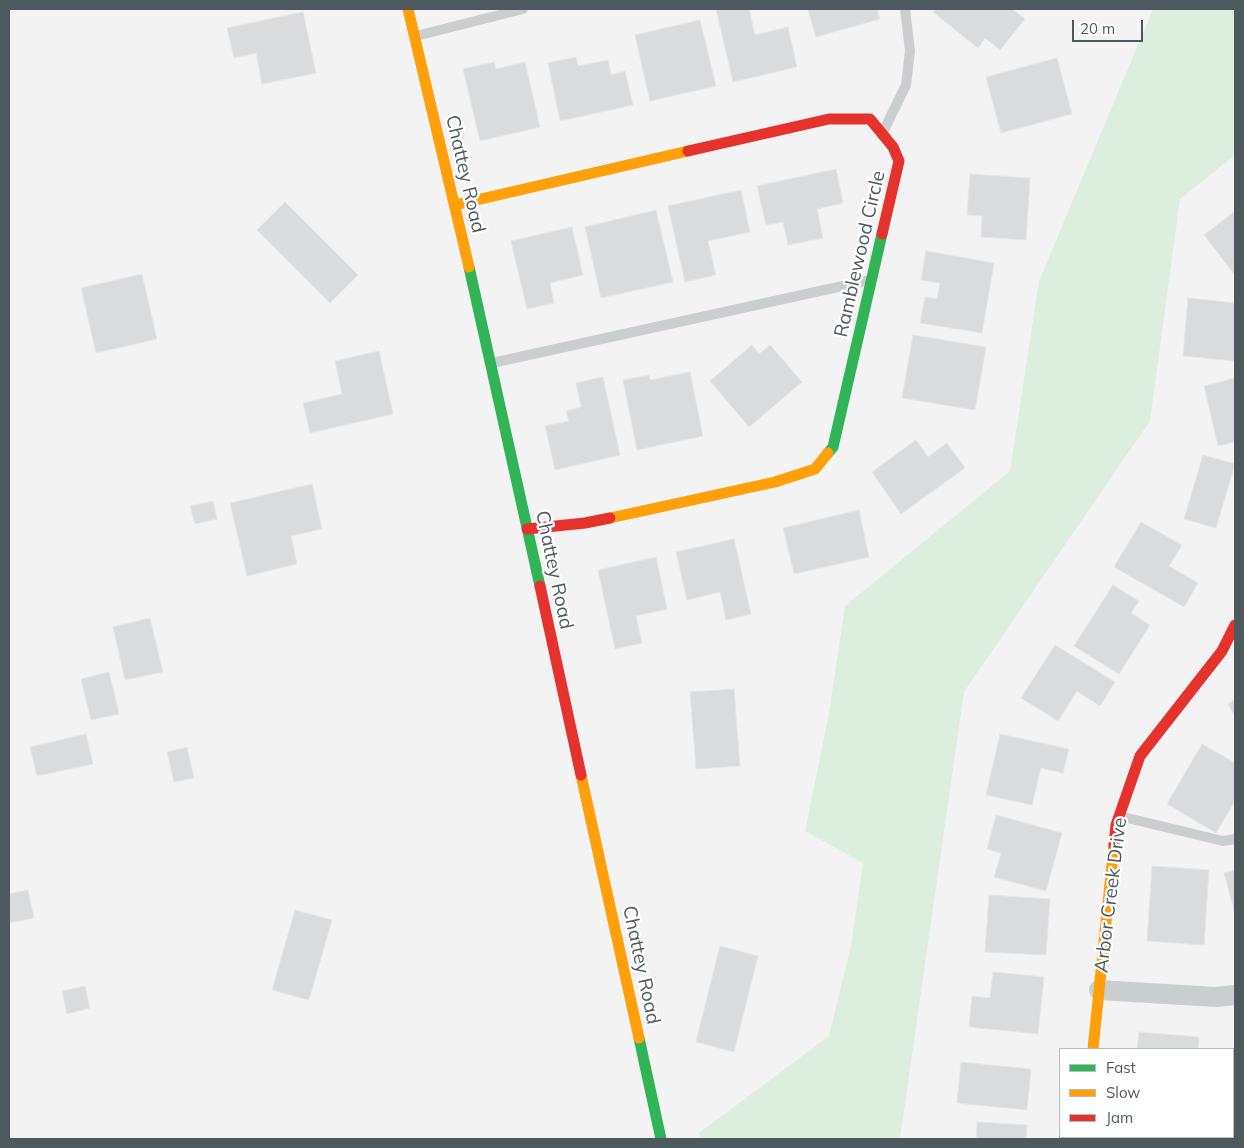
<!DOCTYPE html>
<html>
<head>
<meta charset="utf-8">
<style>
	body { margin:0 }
	#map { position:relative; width:1244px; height:1148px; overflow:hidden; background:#f4f3f3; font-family:Mulish,sans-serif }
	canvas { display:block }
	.frame { position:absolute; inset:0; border:10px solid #4c595e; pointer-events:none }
	.legend { position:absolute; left:1059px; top:1048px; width:175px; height:90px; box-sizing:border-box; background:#fff; border:1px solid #b7bdbf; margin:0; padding:6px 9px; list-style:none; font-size:15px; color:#4c595e }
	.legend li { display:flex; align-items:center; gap:10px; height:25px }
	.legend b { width:25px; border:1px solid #b7bdbf }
	.scale { position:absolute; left:1072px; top:20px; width:71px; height:22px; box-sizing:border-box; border:2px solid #4c595e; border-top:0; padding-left:6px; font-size:15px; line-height:18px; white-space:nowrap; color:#4c595e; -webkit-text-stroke:4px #fff; paint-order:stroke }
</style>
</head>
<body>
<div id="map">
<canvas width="1244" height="1148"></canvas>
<div class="frame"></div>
<ul class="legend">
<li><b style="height:6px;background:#30b455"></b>Fast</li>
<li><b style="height:6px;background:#ff9f0a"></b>Slow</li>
<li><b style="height:6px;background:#e5322d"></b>Jam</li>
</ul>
<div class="scale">20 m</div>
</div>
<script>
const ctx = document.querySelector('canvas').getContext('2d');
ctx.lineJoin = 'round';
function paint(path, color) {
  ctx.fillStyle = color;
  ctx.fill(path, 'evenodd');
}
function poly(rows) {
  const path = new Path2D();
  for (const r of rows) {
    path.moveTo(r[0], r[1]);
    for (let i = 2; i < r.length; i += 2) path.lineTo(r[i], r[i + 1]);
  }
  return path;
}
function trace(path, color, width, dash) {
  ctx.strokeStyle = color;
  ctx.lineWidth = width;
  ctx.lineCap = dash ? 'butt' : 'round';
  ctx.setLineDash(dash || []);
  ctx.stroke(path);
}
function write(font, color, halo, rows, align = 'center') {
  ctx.font = font + ' Mulish,sans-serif';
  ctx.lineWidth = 4.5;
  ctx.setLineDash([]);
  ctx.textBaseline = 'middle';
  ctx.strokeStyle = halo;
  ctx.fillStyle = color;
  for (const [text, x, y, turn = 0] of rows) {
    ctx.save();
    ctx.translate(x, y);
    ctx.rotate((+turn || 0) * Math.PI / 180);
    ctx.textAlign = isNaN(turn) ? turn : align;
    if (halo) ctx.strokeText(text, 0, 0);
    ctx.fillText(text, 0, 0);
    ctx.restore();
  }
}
paint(poly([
	[1153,9,1235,9,1235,155,1180,199,1150,421,964,692,900,1139,701,1139,699,1133,829,1036,851,946,863,863,805,831,829,713,845,606,1010,471,1039,281]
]), '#dcefdf');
const building = poly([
	[716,9,749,9,755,35,788,27,797,67,733,82,716,9],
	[808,9,877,9,880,19,816,37,808,9],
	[936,9,1012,9,1025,19,1000,50,985,38,978,48,933,12,936,9],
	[303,12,316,73,262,84,256,53,234,58,227,28,303,12],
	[700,20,716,86,650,101,635,35,700,20],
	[576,57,578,66,608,60,611,75,625,71,633,105,560,121,548,63,576,57],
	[1057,58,1072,114,1001,133,986,77,1057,58],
	[494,62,496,69,525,62,540,127,480,141,463,69,494,62],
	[836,169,843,203,817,209,823,238,788,245,783,222,766,225,757,186,836,169],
	[970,174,1030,178,1026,240,981,237,982,216,967,215,970,174],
	[741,190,750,232,708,241,716,275,685,282,668,206,741,190],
	[285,202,358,275,330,303,257,230,285,202],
	[656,210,673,282,601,298,585,227,656,210],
	[1235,211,1235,275,1204,235,1235,211],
	[572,227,583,275,550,283,554,303,527,309,511,241,572,227],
	[926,251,994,263,982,333,920,323,925,297,937,299,940,283,921,280,926,251],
	[142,274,157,339,96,353,81,288,142,274],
	[1188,298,1235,303,1235,361,1183,356,1188,298],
	[913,335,986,347,975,410,902,398,913,335],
	[752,345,759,354,770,345,802,382,749,427,710,381,752,345],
	[379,351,393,414,310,433,303,403,342,394,335,361,379,351],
	[690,372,703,436,637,450,623,380,649,375,650,380,690,372],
	[603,377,620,455,555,470,545,426,569,421,566,411,581,407,576,383,603,377],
	[1235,378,1235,442,1218,446,1204,386,1235,378],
	[916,440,928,457,947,443,965,468,901,514,872,472,916,440],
	[1203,455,1235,464,1216,528,1184,519,1203,455],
	[312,484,322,529,291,536,297,564,247,576,230,503,312,484],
	[213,501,217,519,195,524,190,506,213,501],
	[859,510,869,557,794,574,783,528,859,510],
	[1141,522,1182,545,1169,566,1198,583,1184,607,1114,567,1141,522],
	[734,539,751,614,726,620,720,592,687,600,676,552,734,539],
	[656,557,667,609,636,616,642,643,615,649,598,570,656,557],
	[1113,585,1139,601,1131,613,1150,625,1119,674,1074,646,1113,585],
	[150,618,163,672,125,680,113,627,150,618],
	[1055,645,1115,682,1100,706,1077,691,1058,721,1021,698,1055,645],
	[109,672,119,714,91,720,81,679,109,672],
	[734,689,740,766,696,769,690,692,734,689],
	[1235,699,1235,717,1228,704,1235,699],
	[86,734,93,764,37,776,30,747,86,734],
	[1000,734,1069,749,1063,773,1041,768,1032,805,986,795,1000,734],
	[1202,744,1235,763,1235,801,1216,833,1167,804,1202,744],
	[187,747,194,778,174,782,167,752,187,747],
	[996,815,1062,833,1046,891,994,877,1001,853,987,849,996,815],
	[1152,866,1209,870,1204,945,1147,941,1152,866],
	[1235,870,1235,914,1224,873,1235,870],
	[28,890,34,918,9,923,9,894,28,890],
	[989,895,1050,899,1046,955,985,952,989,895],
	[295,910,332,920,309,1000,272,990,295,910],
	[720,946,758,956,734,1052,696,1042,720,946],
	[993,972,1044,977,1038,1034,969,1027,972,996,990,998,993,972],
	[85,986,90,1008,67,1014,62,991,85,986],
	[1139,1032,1199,1037,1198,1049,1137,1049,1139,1032],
	[961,1062,1031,1069,1027,1110,957,1103,961,1062],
	[977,1122,1027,1125,1026,1139,976,1139,977,1122],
	[1124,1137,1175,1137,1175,1139,1124,1139,1124,1137]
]);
paint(building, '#dadbdc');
trace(building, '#e6e5e6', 1);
trace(poly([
	[416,36,523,9],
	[883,132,906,85,910,51,905,9],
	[492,363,870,280],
	[1119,816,1223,841,1235,839]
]), '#cbcecf', 10);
trace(poly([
	[1099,990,1216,997,1235,995],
	[1083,1139,1083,1137]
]), '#cbcecf', 20);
trace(poly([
	[469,267,540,586],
	[828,453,833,447,882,234],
	[639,1038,661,1139]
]), '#30b455', 11);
trace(poly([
	[408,9,469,267],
	[455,205,688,151],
	[610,518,775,482,815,469,828,453],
	[581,775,639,1038],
	[1093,1049,1114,845]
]), '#ff9f0a', 11);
trace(poly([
	[688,151,829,119,870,119,893,147,899,161,882,234],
	[527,529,585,523,610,518],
	[540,586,581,775],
	[1114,845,1116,825,1140,756,1222,651,1235,625]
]), '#e5322d', 11);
write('19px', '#4c595e', '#fff', [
	["Chattey Road",465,174,77],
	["Ramblewood Circle",860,254,-77],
	["Chattey Road",554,570,78],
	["Arbor Creek Drive",1111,895,-83],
	["Chattey Road",641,965,78]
]);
</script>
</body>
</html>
